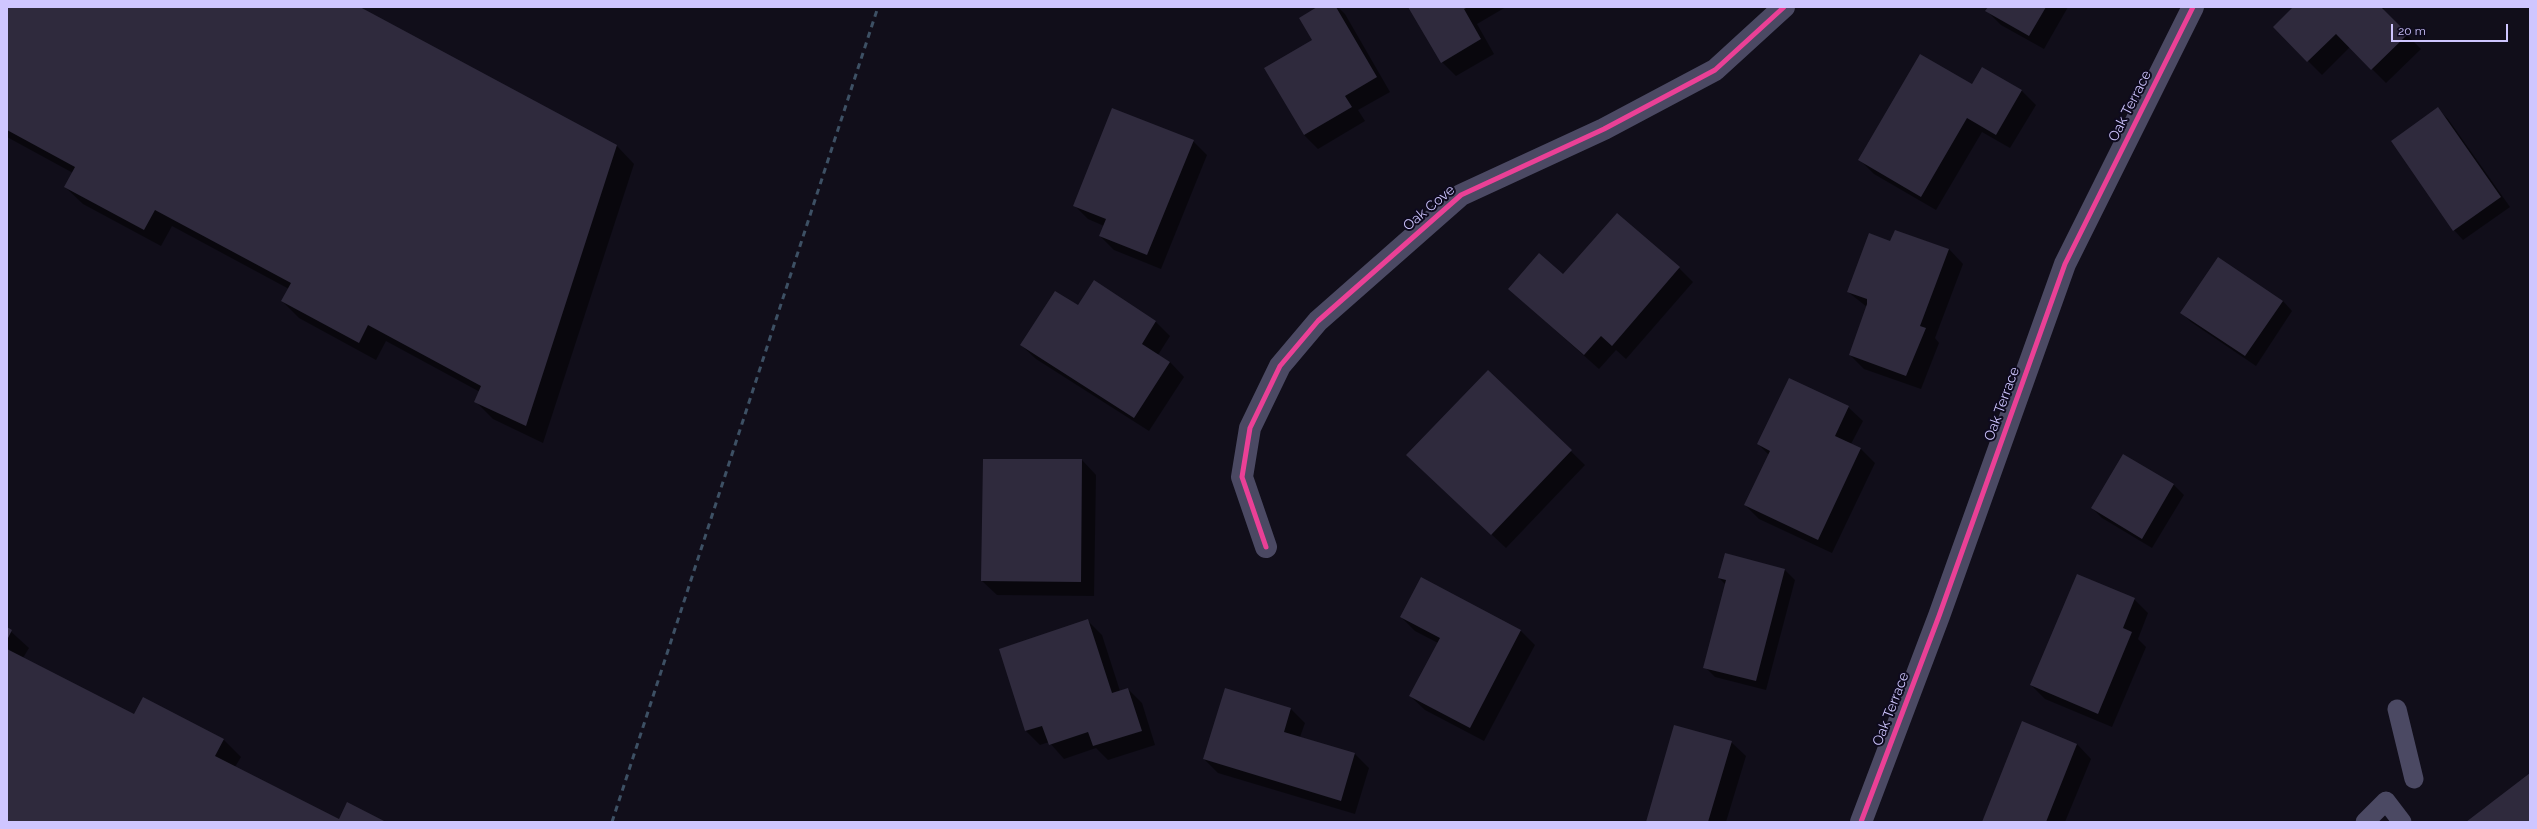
<!DOCTYPE html>
<html>
<head>
<meta charset="utf-8">
<style>
	body { margin:0 }
	#map { position:relative; width:2537px; height:829px; overflow:hidden; background:#110e1a; font-family:Raleway,sans-serif }
	canvas { display:block }
	.frame { position:absolute; inset:0; border:8px solid #cfc6ff; pointer-events:none }
	.scale { position:absolute; left:2391px; top:24px; width:117px; height:18px; box-sizing:border-box; border:2px solid #cfc6ff; border-top:0; padding-left:5px; font-size:12px; line-height:14px; white-space:nowrap; color:#cfc6ff; -webkit-text-stroke:3px #0e0a1e; paint-order:stroke }
</style>
</head>
<body>
<div id="map">
<canvas width="2537" height="829"></canvas>
<div class="frame"></div>
<div class="scale">20 m</div>
</div>
<script>
const ctx = document.querySelector('canvas').getContext('2d');
ctx.lineJoin = 'round';
function paint(path, color) {
  ctx.fillStyle = color;
  ctx.fill(path, 'evenodd');
}
function poly(rows) {
  const path = new Path2D();
  for (const r of rows) {
    path.moveTo(r[0], r[1]);
    for (let i = 2; i < r.length; i += 2) path.lineTo(r[i], r[i + 1]);
  }
  return path;
}
function trace(path, color, width, dash) {
  ctx.strokeStyle = color;
  ctx.lineWidth = width;
  ctx.lineCap = dash ? 'butt' : 'round';
  ctx.setLineDash(dash || []);
  ctx.stroke(path);
}
function write(font, color, halo, rows, align = 'center') {
  ctx.font = font + ' Raleway,sans-serif';
  ctx.lineWidth = 4;
  ctx.setLineDash([]);
  ctx.textBaseline = 'middle';
  ctx.strokeStyle = halo;
  ctx.fillStyle = color;
  for (const [text, x, y, turn = 0] of rows) {
    ctx.save();
    ctx.translate(x, y);
    ctx.rotate((+turn || 0) * Math.PI / 180);
    ctx.textAlign = isNaN(turn) ? turn : align;
    if (halo) ctx.strokeText(text, 0, 0);
    ctx.fillText(text, 0, 0);
    ctx.restore();
  }
}
paint(poly([
	[7,7,358,7,617,146,634,164,543,443,493,419,475,401,480,392,386,341,376,360,299,318,282,301,289,289,172,226,161,246,83,204,65,187,73,173,7,137],
	[1319,7,1338,7,1345,14,1390,92,1358,110,1365,121,1318,149,1304,135,1266,69,1313,41],
	[1410,7,1506,7,1477,24,1494,54,1456,76,1442,62],
	[1989,7,2068,7,2044,49,2001,25,1987,11],
	[2294,7,2386,7,2382,10,2421,49,2386,83,2350,47,2322,75,2274,27],
	[1983,68,2022,91,2036,105,2010,148,1982,132,1936,210,1874,174,1860,160,1973,86],
	[2438,109,2448,119,2510,207,2463,240,2454,230],
	[1193,141,1207,155,1161,269,1114,250,1100,236,1104,226,1088,219,1074,205],
	[1896,231,1949,249,1963,264,1935,338,1939,343,1921,389,1864,369,1850,355,1867,307,1848,292,1891,242],
	[1679,268,1693,282,1626,359,1616,350,1599,369,1509,289,1564,276],
	[2283,301,2292,311,2256,366,2191,322,2181,312],
	[1078,306,1156,322,1170,336,1158,355,1170,362,1184,377,1149,431,1036,359,1021,345],
	[1488,371,1585,465,1506,548,1422,469],
	[1848,407,1863,421,1851,444,1861,449,1875,463,1832,553,1759,519,1745,505,1769,455,1758,444],
	[2123,456,2174,485,2184,495,2152,548,2102,518,2092,508],
	[1082,460,1096,475,1094,596,997,595,982,581],
	[1785,570,1795,580,1766,690,1715,677,1705,667,1726,585,1719,578],
	[1421,579,1521,631,1535,645,1484,741,1425,710,1410,696,1438,643,1415,631,1401,617],
	[2134,599,2148,613,2138,639,2146,647,2112,727,2045,699,2031,685],
	[1088,621,1102,635,1120,691,1128,689,1142,703,1155,745,1108,760,1096,748,1064,759,1049,742,1040,745,1026,731,1000,649],
	[7,628,29,648,23,658,134,716,143,698,224,740,241,757,235,767,339,820,384,822,7,822],
	[1291,709,1305,723,1300,737,1355,754,1369,768,1355,814,1218,773,1204,759],
	[1731,742,1746,756,1726,822,1647,822],
	[2077,744,2091,759,2065,822,1983,822]
]), '#0007');
paint(poly([
	[7,7,360,7,617,145,526,426,474,402,481,386,368,325,359,343,281,301,291,283,155,210,144,230,64,187,75,167,7,130],
	[1317,7,1336,7,1377,77,1345,96,1352,107,1304,135,1264,68,1312,40,1299,18],
	[1408,7,1468,7,1464,9,1481,39,1441,63],
	[1988,7,2046,7,2029,36,1985,11],
	[2293,7,2381,7,2408,34,2371,70,2336,34,2307,62,2273,27],
	[1920,54,1972,84,1982,67,2022,90,1996,135,1967,118,1921,197,1858,160],
	[2438,107,2501,197,2453,231,2391,141],
	[1112,108,1194,140,1147,255,1099,236,1106,219,1073,206],
	[1617,213,1680,267,1612,346,1601,336,1584,355,1508,289,1539,253,1563,274],
	[1895,230,1949,249,1920,326,1926,328,1906,376,1849,355,1867,304,1867,299,1847,292,1869,233,1890,241],
	[2218,257,2283,301,2245,356,2180,313],
	[1094,280,1156,321,1142,344,1170,362,1134,418,1020,345,1055,291,1078,305],
	[1488,370,1572,450,1491,535,1406,455],
	[1789,378,1849,406,1835,436,1861,448,1818,540,1744,505,1770,451,1757,444],
	[2123,454,2174,484,2142,539,2091,508],
	[983,459,1082,459,1081,582,981,581],
	[1725,553,1785,569,1756,681,1703,668,1726,580,1718,578],
	[2077,574,2135,598,2123,628,2132,632,2098,714,2030,685],
	[1421,577,1521,630,1470,728,1409,696,1440,638,1400,617],
	[1088,619,1112,693,1128,688,1142,731,1093,746,1088,732,1049,745,1042,726,1025,731,999,649],
	[7,627,12,630,7,640],
	[7,649,134,714,143,697,224,739,215,756,339,819,347,802,386,822,7,822],
	[1225,688,1291,708,1284,732,1355,753,1341,801,1203,759],
	[2022,721,2077,744,2046,822,1982,822],
	[1674,725,1732,741,1708,822,1646,822],
	[2530,773,2530,822,2466,822]
]), '#2f2a3d');
trace(poly([
	[2397,709,2414,779],
	[2365,822,2386,801,2402,822]
]), '#4b4963', 19);
trace(poly([
	[1266,547,1242,477,1250,428,1280,366,1318,321,1461,195,1604,129,1715,70,1784,7],
	[1861,822,1939,616,2065,264,2193,7]
]), '#4b4963', 22);
trace(poly([
	[612,822,878,7]
]), '#3d5064', 3, [6, 5]);
trace(poly([
	[1266,547,1242,477,1250,428,1280,366,1318,321,1461,195,1604,129,1715,70,1784,7],
	[1861,822,1939,616,2065,264,2193,7]
]), '#ea4096', 5);
write('14px', '#cfc6ff', '#0e0a1e', [
	["Oak Terrace",2130,106,-63],
	["Oak Cove",1429,208,-40],
	["Oak Terrace",2002,404,-70],
	["Oak Terrace",1891,709,-69]
]);
</script>
</body>
</html>
